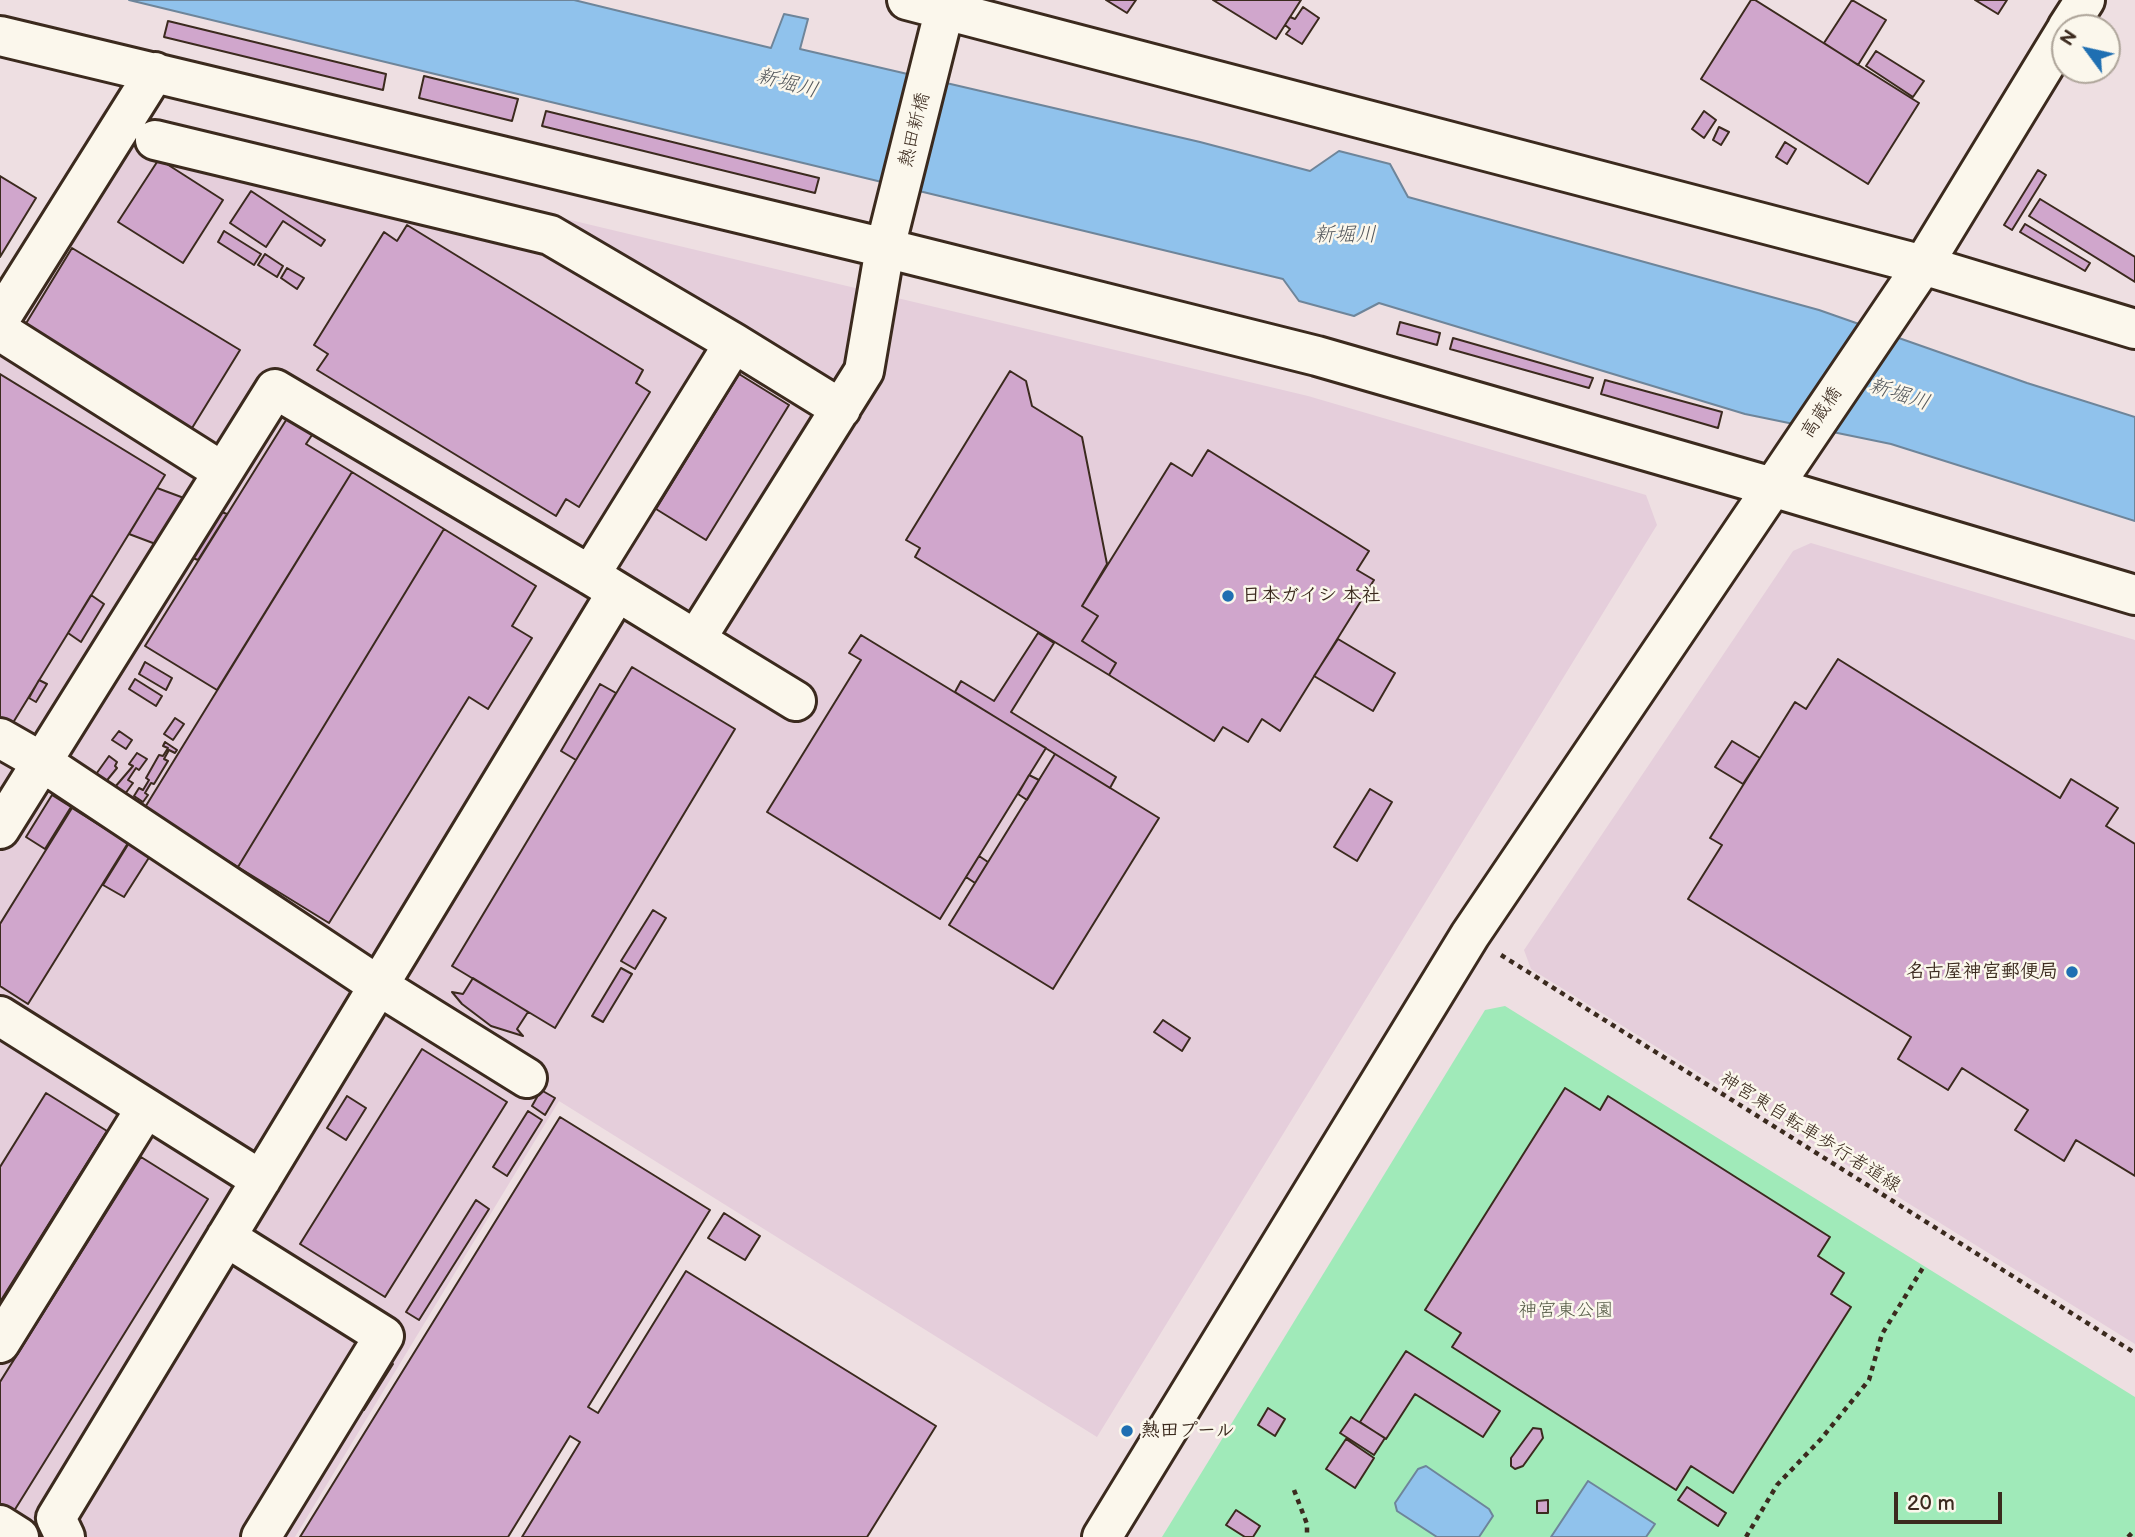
<!DOCTYPE html>
<html>
<head>
<meta charset="utf-8">
<style>
	body { margin:0 }
	#map { position:relative; width:2135px; height:1537px; overflow:hidden; background:#eedfe2; font-family:"Balsamiq Sans",sans-serif }
	canvas { display:block }
	.north { position:absolute; left:2051px; top:14px; width:70px; height:70px; box-sizing:border-box; background:#fbf7ec; border:2px solid #aea59a; border-radius:50%; rotate:303deg; font-size:19px; font-weight:700; line-height:28px; text-align:center; color:#3b2a1e }
	.north::after { content:''; display:block; margin:auto; width:24px; height:32px; background:#1f6fb2; clip-path:polygon(50% 0,100% 100%,50% 72%,0 100%) }
	.scale { position:absolute; left:1894px; top:1492px; width:108px; height:32px; box-sizing:border-box; border:4px solid #3b2a1e; border-top:0; padding-left:9px; font-size:21px; line-height:24px; white-space:nowrap; color:#3b2a1e; -webkit-text-stroke:5px #fbf7ec; paint-order:stroke }
</style>
</head>
<body>
<div id="map">
<canvas width="2135" height="1537"></canvas>
<div class="north">N</div>
<div class="scale">20 m</div>
</div>
<script>
const ctx = document.querySelector('canvas').getContext('2d');
ctx.lineJoin = 'round';
function paint(path, color) {
  ctx.fillStyle = color;
  ctx.fill(path, 'evenodd');
}
function poly(rows) {
  const path = new Path2D();
  for (const r of rows) {
    path.moveTo(r[0], r[1]);
    for (let i = 2; i < r.length; i += 2) path.lineTo(r[i], r[i + 1]);
  }
  return path;
}
function trace(path, color, width, dash) {
  ctx.strokeStyle = color;
  ctx.lineWidth = width;
  ctx.lineCap = dash ? 'butt' : 'round';
  ctx.setLineDash(dash || []);
  ctx.stroke(path);
}
function write(font, color, halo, rows, align = 'center') {
  ctx.font = font + ' "Balsamiq Sans","Klee One",sans-serif';
  ctx.lineWidth = 5;
  ctx.setLineDash([]);
  ctx.textBaseline = 'middle';
  ctx.strokeStyle = halo;
  ctx.fillStyle = color;
  for (const [text, x, y, turn = 0] of rows) {
    ctx.save();
    ctx.translate(x, y);
    ctx.rotate((+turn || 0) * Math.PI / 180);
    ctx.textAlign = isNaN(turn) ? turn : align;
    if (halo) ctx.strokeText(text, 0, 0);
    ctx.fillText(text, 0, 0);
    ctx.restore();
  }
}
paint(poly([
	[105,109,1308,396,1646,495,1657,525,1097,1437,559,1101,295,1537,0,1537,0,280],
	[1811,543,2135,640,2135,1344,1531,969,1524,950,1793,551]
]), '#e5cedb');
paint(poly([
	[1505,1006,2135,1397,2135,1537,1162,1537,1485,1010]
]), '#a0eab9');
const water = poly([
	[129,0,574,0,771,48,784,14,808,19,800,49,1200,142,1310,171,1339,151,1390,164,1408,197,1819,310,2027,383,2135,417,2135,521,1891,444,1745,414,1379,303,1354,316,1299,301,1283,279,129,0],
	[1426,1466,1489,1509,1493,1516,1479,1537,1437,1537,1397,1511,1395,1503,1418,1469,1426,1466],
	[1588,1481,1655,1524,1646,1537,1551,1537,1588,1481]
]);
paint(water, '#90c2ec');
trace(water, '#6e859a', 2);
const building = poly([
	[1106,0,1136,0,1127,13,1106,0],
	[1213,0,1301,0,1276,39,1213,0],
	[1751,0,1755,0,1919,103,1868,184,1701,79,1751,0],
	[1852,0,1886,20,1858,65,1824,43,1852,0],
	[1975,0,2007,0,1998,14,1975,0],
	[1303,7,1319,18,1302,44,1286,34,1290,29,1285,25,1290,17,1295,19,1303,7],
	[168,21,386,74,383,90,164,37,168,21],
	[1876,51,1924,81,1913,97,1866,66,1876,51],
	[424,76,518,99,512,121,419,98,424,76],
	[546,111,819,178,815,193,542,126,546,111],
	[1704,111,1716,120,1704,138,1692,129,1704,111],
	[1719,127,1729,132,1721,145,1713,140,1719,127],
	[1785,142,1796,149,1787,164,1776,157,1785,142],
	[159,159,223,200,183,263,118,222,159,159],
	[2038,170,2046,175,2012,230,2004,225,2038,170],
	[0,176,36,198,0,257,0,176],
	[251,191,325,240,321,246,283,221,266,247,230,223,251,191],
	[2040,199,2135,257,2135,282,2029,216,2040,199],
	[2025,224,2090,263,2085,271,2020,232,2025,224],
	[407,225,643,370,636,383,650,392,579,507,566,499,556,516,317,370,328,354,314,345,384,232,397,241,407,225],
	[224,231,261,254,254,265,218,242,224,231],
	[72,248,240,350,189,433,22,330,72,248],
	[265,254,283,266,277,277,258,265,265,254],
	[287,268,304,278,297,289,281,278,287,268],
	[1400,322,1440,333,1437,345,1397,334,1400,322],
	[1453,338,1593,378,1589,388,1450,349,1453,338],
	[1010,371,1026,381,1032,406,1082,437,1107,564,1082,606,1098,616,1082,641,1116,663,1109,675,915,557,920,548,906,540,1010,371],
	[0,374,165,475,11,726,0,719,0,374],
	[739,374,789,405,706,540,656,509,739,374],
	[1605,380,1722,412,1718,428,1601,394,1605,380],
	[288,417,314,432,306,444,352,472,217,690,145,646,288,417],
	[1208,450,1369,551,1357,570,1374,580,1280,731,1262,719,1248,742,1223,727,1214,741,1109,675,1116,663,1082,641,1098,616,1082,606,1171,463,1192,476,1208,450],
	[352,472,444,529,238,867,144,809,352,472],
	[157,488,227,514,198,560,129,534,157,488],
	[444,529,536,586,512,626,532,638,488,709,469,697,329,923,238,867,444,529],
	[91,595,104,604,81,642,68,633,91,595],
	[1038,633,1054,643,1011,712,1116,777,1110,788,955,692,961,681,994,701,1038,633],
	[861,635,1046,748,940,919,767,812,861,660,849,653,861,635],
	[1338,639,1395,673,1373,711,1314,676,1338,639],
	[1838,659,2060,798,2071,779,2118,808,2106,826,2135,844,2135,1176,2076,1140,2064,1161,2015,1130,2028,1110,1962,1068,1948,1090,1898,1059,1911,1037,1688,899,1722,845,1710,838,1795,702,1806,709,1838,659],
	[145,662,172,678,166,690,139,674,145,662],
	[632,667,735,729,555,1028,452,966,632,667],
	[135,679,162,696,156,706,129,689,135,679],
	[39,680,47,684,36,702,29,698,39,680],
	[600,684,616,693,576,760,561,751,600,684],
	[175,718,184,724,173,740,164,734,175,718],
	[119,731,132,740,126,749,112,740,119,731],
	[1732,741,1760,758,1743,784,1715,767,1732,741],
	[165,742,177,750,175,753,169,750,164,759,168,761,154,784,151,783,145,793,148,795,143,802,134,796,139,788,143,790,149,780,146,778,159,755,163,756,168,748,163,746,165,742],
	[137,753,147,759,139,770,136,768,128,780,133,783,125,794,115,787,133,766,129,764,137,753],
	[1055,754,1159,818,1053,989,949,925,1055,754],
	[109,756,117,762,115,766,117,768,104,784,94,777,109,756],
	[1029,775,1039,780,1027,800,1018,794,1029,775],
	[1370,789,1392,802,1357,861,1334,847,1370,789],
	[52,795,71,807,45,849,26,837,52,795],
	[72,808,128,843,28,1004,0,986,0,924,72,808],
	[129,843,150,856,124,897,103,885,129,843],
	[979,856,988,862,975,883,966,877,979,856],
	[653,910,666,918,635,969,621,961,653,910],
	[621,968,632,974,603,1022,592,1016,621,968],
	[473,978,528,1012,517,1029,523,1036,491,1026,462,1004,452,992,463,994,473,978],
	[1163,1020,1190,1038,1182,1051,1154,1032,1163,1020],
	[422,1049,507,1102,385,1297,300,1244,422,1049],
	[1565,1088,1600,1110,1608,1096,1830,1237,1818,1256,1844,1273,1831,1294,1851,1307,1733,1493,1691,1466,1676,1490,1452,1347,1461,1333,1425,1310,1565,1088],
	[541,1090,555,1098,545,1115,532,1106,541,1090],
	[46,1093,107,1131,0,1302,0,1167,46,1093],
	[347,1096,366,1108,346,1140,327,1128,347,1096],
	[528,1111,542,1120,507,1176,493,1167,528,1111],
	[560,1117,710,1210,588,1407,598,1413,686,1271,936,1426,867,1537,522,1537,580,1442,570,1436,508,1537,300,1537,560,1117],
	[141,1157,208,1199,14,1511,0,1503,0,1382,141,1157],
	[476,1200,489,1209,419,1320,406,1312,476,1200],
	[724,1213,760,1236,745,1260,708,1238,724,1213],
	[1406,1351,1500,1411,1483,1437,1415,1394,1386,1439,1360,1422,1406,1351],
	[380,1356,393,1364,364,1410,351,1403,380,1356],
	[1268,1408,1285,1419,1275,1436,1258,1425,1268,1408],
	[1351,1417,1385,1438,1374,1455,1340,1433,1351,1417],
	[1533,1428,1541,1429,1543,1438,1523,1466,1515,1469,1511,1466,1511,1458,1533,1428],
	[1346,1439,1374,1458,1355,1488,1326,1469,1346,1439],
	[1687,1487,1726,1513,1718,1526,1678,1500,1687,1487],
	[1548,1500,1548,1513,1537,1513,1537,1501,1548,1500],
	[1236,1510,1260,1526,1253,1537,1245,1537,1226,1525,1236,1510]
]);
paint(building, '#d0a6cc');
trace(building, '#3b2a1e', 2);
const minor = poly([
	[907,0,1923,265,2135,329],
	[2067,28,2085,0],
	[0,36,885,248,1317,356,1772,487,2135,595],
	[155,140,550,235,734,343,841,409],
	[0,319,155,72],
	[0,331,223,472],
	[590,575,734,343],
	[696,639,864,371,885,248,947,0],
	[0,738,42,762,379,986,527,1078],
	[0,829,275,389,590,575,796,701],
	[0,1016,261,1180],
	[226,1237,384,1336,261,1537],
	[0,1343,146,1108],
	[0,1525,19,1537],
	[65,1537,56,1518,617,592],
	[1102,1537,1470,935,1923,265,2065,32]
]);
trace(minor, '#3b2a1e', 44);
trace(poly([
	[1501,955,2135,1353],
	[1294,1490,1307,1524,1307,1537],
	[1746,1537,1777,1485,1821,1439,1869,1380,1882,1334,1924,1266],
	[2128,1537,2135,1530]
]), '#3b2a1e', 4.5, [5, 5]);
trace(minor, '#fbf7ec', 38);
for (const [x, y, r, color] of [
	[1228,596,7,"#1f6fb2"],
	[2072,972,7,"#1f6fb2"],
	[1127,1431,7,"#1f6fb2"]
]) {
  const dot = new Path2D();
  dot.arc(x, y, r, 0, 2 * Math.PI);
  ctx.fillStyle = color;
  ctx.fill(dot);
  trace(dot, '#fbf7ec', 2.5);
}
write('19px', '#3b2a1e', '#fbf7ec', [
	["熱田新橋",915,130,-76],
	["高蔵橋",1822,413,-56],
	["神宮東自転車歩行者道線",1810,1133,32]
]);
write('bold 19px', '#3b2a1e', '#fbf7ec', [
	["日本ガイシ 本社",1242,596],
	["名古屋神宮郵便局",2058,972,"right"],
	["熱田プール",1141,1431]
], 'left');
write('19px', '#545a45', '#fbf7ec', [
	["神宮東公園",1566,1311]
]);
write('italic 21px', '#54585c', '#fbf7ec', [
	["新堀川",787,84,15],
	["新堀川",1345,236],
	["新堀川",1899,395,18]
]);
</script>
</body>
</html>
